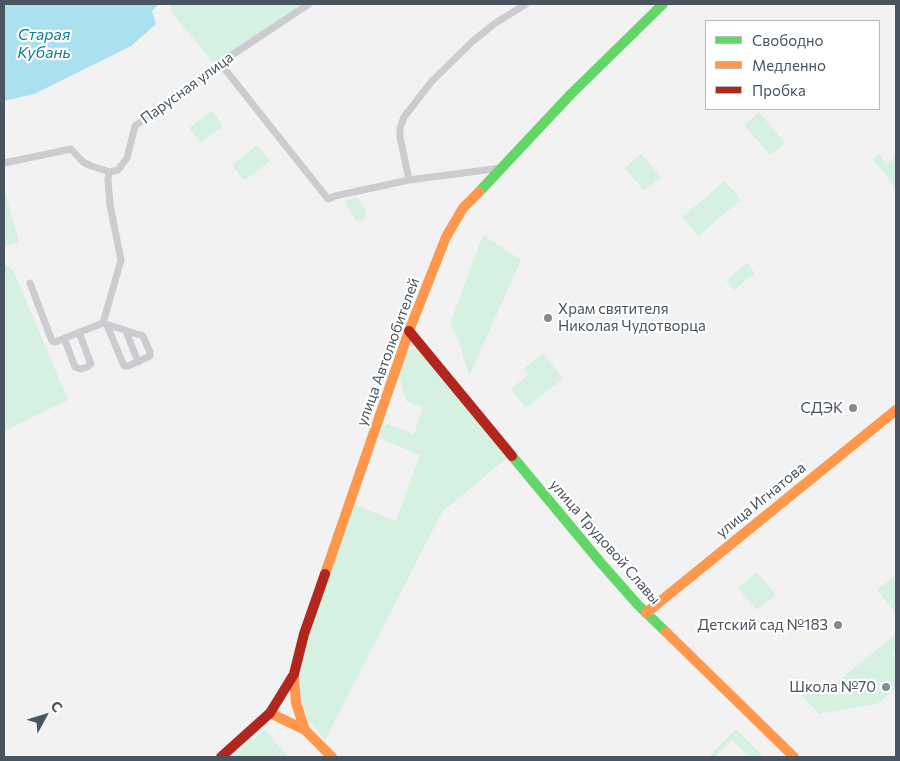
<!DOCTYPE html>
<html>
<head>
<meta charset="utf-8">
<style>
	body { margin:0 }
	#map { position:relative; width:900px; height:761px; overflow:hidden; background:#f2f2f2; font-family:Commissioner,sans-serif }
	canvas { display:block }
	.frame { position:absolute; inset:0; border:5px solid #48545f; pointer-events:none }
	.legend { position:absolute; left:705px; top:20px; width:175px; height:90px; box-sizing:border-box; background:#fff; border:1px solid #b6bbbf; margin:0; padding:6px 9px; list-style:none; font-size:15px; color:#48545f }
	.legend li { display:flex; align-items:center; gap:10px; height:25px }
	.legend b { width:25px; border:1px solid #b6bbbf }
	.north { position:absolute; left:20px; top:691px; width:50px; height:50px; -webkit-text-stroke:4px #fff; paint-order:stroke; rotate:51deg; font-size:14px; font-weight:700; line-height:20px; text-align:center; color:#48545f }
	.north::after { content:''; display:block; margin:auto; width:18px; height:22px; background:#48545f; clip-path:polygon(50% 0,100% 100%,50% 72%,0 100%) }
</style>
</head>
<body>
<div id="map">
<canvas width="900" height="761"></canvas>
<div class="frame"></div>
<ul class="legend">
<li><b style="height:6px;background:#63d668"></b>Свободно</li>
<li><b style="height:6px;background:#ff974d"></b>Медленно</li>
<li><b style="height:6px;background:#b3261e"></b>Пробка</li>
</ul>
<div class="north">С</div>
</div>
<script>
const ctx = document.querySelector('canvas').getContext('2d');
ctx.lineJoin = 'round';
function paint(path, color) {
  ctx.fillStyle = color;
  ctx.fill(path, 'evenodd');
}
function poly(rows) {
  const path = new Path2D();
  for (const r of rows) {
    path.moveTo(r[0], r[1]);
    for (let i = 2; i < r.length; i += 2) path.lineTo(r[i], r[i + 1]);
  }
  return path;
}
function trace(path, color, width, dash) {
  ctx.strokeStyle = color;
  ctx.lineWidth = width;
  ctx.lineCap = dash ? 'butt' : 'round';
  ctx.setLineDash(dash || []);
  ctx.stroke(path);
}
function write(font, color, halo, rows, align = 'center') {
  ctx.font = font + ' Commissioner,sans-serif';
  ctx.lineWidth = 4.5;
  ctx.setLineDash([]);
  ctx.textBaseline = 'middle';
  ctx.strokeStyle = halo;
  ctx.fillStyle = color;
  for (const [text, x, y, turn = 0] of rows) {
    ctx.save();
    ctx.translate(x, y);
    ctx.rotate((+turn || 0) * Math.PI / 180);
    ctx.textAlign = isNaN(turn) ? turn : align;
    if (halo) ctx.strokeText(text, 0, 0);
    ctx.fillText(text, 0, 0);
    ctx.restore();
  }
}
paint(poly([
	[170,4,303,4,214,63,172,13],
	[212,111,223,126,201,143,189,128],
	[759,112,785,143,770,155,744,125],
	[257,145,270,161,244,181,232,165],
	[641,154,661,177,644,191,625,168],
	[879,154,886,164,896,156,896,189,873,159],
	[725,181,741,200,698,236,682,217],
	[5,192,19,242,4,246,4,193],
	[357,197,366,211,364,220,356,220,346,204,345,201],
	[483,235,521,260,469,376,458,339,450,324],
	[747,263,755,273,734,290,726,280],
	[4,264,13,270,68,400,4,431],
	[412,349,417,349,424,353,508,457,442,512,325,740,308,720,301,699,301,656,353,504,396,521,420,455,377,437,383,427,388,424,414,434,423,407,406,401,399,374,407,352],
	[543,353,563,379,526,408,511,389,528,375,523,369],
	[757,572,776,595,757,610,738,588],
	[896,575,896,614,877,590],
	[896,634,896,650,892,654,896,659,896,688,877,704,819,714,800,693,810,685,821,695],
	[736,729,764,757,750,757,732,740,715,757,708,757],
	[265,730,288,757,232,757]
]), '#d6f1e1');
paint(poly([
	[4,4,159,4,152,11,156,24,131,46,34,94,4,101]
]), '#abe0ef');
trace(poly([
	[220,63,328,199,335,196,409,180,501,168],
	[4,163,71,149,83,162,91,166,110,172,118,170,127,158,135,126,223,61,309,4],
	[409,180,400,137,400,128,404,117,432,81,473,41,494,24,526,4],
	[30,283,52,341,55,342,103,323],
	[107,325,124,366,128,366,150,356,150,352,143,336,103,323,121,260,110,205,108,180,109,172],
	[126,331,138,362],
	[64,338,75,367,81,369,87,367,91,364,89,359,79,332]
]), '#cbcdd0', 7);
trace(poly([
	[479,192,571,94,663,4],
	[512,456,601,563,638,605,666,632]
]), '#63d668', 10);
trace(poly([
	[325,574,409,331,446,237,463,208,479,192],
	[646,613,896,410],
	[666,632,794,757],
	[294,677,296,703,305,730],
	[270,713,305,730,332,757]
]), '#ff974d', 10);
trace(poly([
	[409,331,512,456],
	[221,757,270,713,294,674,304,634,325,574]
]), '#b3261e', 10);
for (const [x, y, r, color] of [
	[548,318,5,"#848b92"],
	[853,408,5,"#848b92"],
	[838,625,5,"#848b92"],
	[886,687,5,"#848b92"]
]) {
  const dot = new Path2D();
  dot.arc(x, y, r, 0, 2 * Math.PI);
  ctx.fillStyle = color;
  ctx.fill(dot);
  trace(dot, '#fff', 2);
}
write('15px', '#48545f', '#fff', [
	["Парусная улица",187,88,-36],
	["улица Автолюбителей",388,352,-70],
	["улица Игнатова",761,500,-39],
	["улица Трудовой Славы",605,542,49]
]);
write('15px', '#48545f', '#fff', [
	["Храм святителя",558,309,"left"],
	["Николая Чудотворца",558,326,"left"],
	["СДЭК",843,408],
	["Детский сад №183",828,625],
	["Школа №70",876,687]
], 'right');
write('italic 16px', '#0a7fa0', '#fff', [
	["Старая",44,35],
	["Кубань",44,53]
]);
</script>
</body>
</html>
